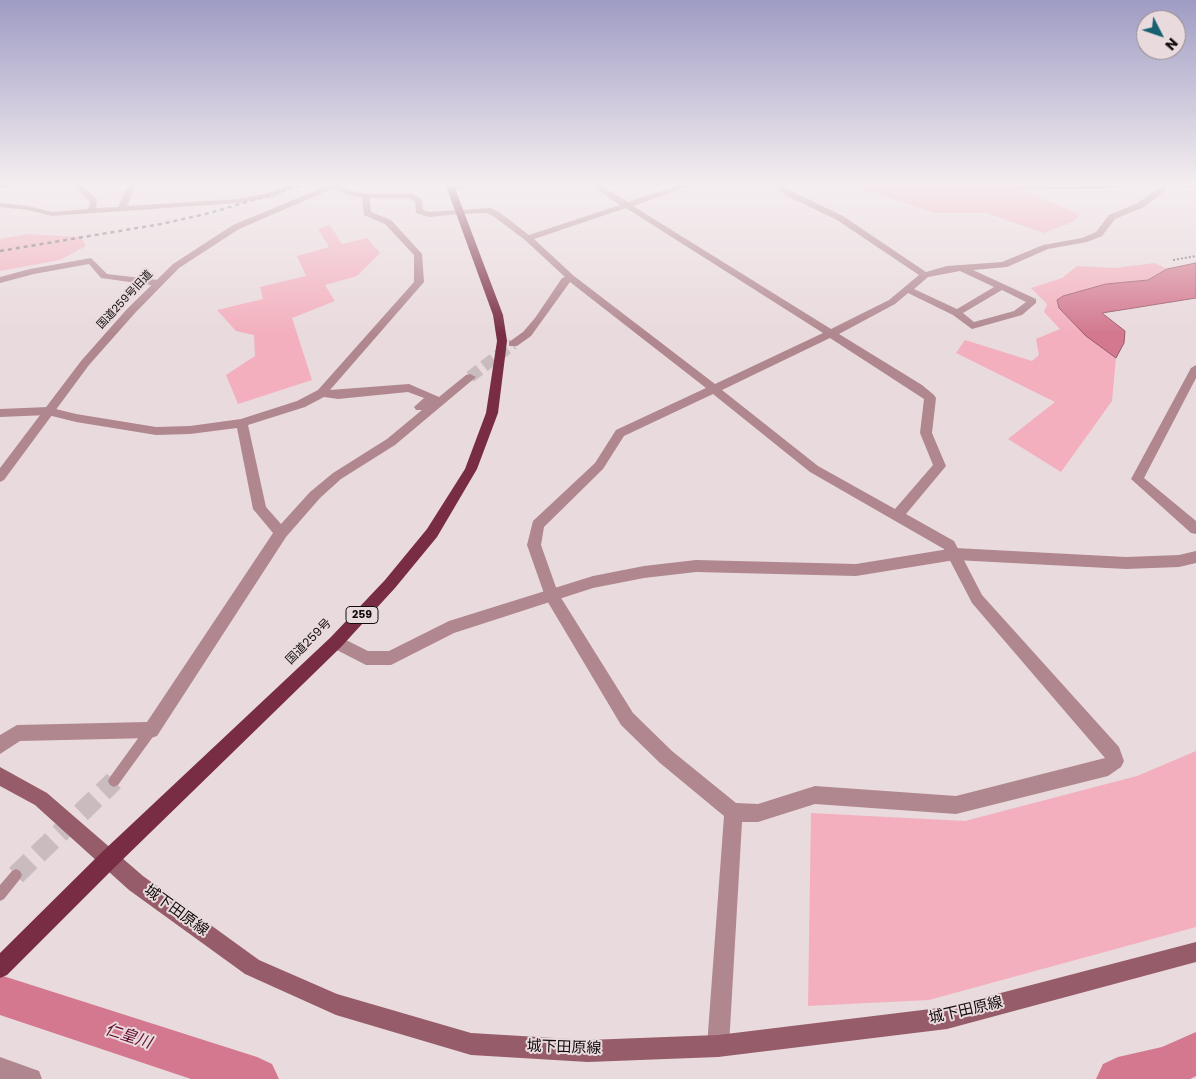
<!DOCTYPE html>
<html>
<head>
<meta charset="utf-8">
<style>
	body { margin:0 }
	#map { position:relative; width:1196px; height:1079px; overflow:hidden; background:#e9dadd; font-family:Poppins,sans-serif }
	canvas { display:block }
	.north { position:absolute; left:1136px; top:10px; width:50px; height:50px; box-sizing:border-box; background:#e9dadd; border:1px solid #93888a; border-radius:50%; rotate:131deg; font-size:14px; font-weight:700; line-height:20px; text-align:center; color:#110c0d }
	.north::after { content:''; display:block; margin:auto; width:18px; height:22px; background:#17606f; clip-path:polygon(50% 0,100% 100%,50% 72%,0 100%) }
</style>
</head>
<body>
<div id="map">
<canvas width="1196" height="1079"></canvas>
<div class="north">N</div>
</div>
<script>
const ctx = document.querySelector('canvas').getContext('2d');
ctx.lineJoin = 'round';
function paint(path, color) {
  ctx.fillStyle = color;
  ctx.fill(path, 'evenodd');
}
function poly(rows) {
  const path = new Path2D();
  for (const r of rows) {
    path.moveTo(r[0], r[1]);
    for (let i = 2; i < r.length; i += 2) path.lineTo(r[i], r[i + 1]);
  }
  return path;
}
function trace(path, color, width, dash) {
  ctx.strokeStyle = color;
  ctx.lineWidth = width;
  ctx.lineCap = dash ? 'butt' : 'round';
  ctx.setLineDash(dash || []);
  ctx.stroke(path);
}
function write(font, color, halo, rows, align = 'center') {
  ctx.font = font + ' Poppins,"Noto Sans JP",sans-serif';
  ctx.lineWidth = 4;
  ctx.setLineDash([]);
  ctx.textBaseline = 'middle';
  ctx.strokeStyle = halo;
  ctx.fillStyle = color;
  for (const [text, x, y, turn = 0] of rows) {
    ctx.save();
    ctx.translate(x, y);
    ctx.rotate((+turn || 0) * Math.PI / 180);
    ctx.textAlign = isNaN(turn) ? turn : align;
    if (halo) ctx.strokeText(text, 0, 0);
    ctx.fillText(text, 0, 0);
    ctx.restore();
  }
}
paint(poly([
	[870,183,1004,183,1080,214,1073,222,1044,233,986,213,934,213,860,188],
	[330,225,342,244,367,238,380,253,357,276,325,285,335,301,292,318,312,380,238,404,226,375,255,356,254,335,236,331,217,310,263,299,260,287,306,276,297,256,329,247,318,229],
	[28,234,81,237,86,246,60,260,0,271,0,239],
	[1155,263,1167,269,1148,280,1106,284,1086,336,1116,358,1112,401,1061,472,1008,439,1055,402,956,353,965,340,1032,361,1039,355,1036,339,1060,329,1044,312,1047,304,1031,288,1062,278,1077,266,1115,268],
	[1196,751,1196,927,929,1000,808,1006,811,813,965,821,1137,776]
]), '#f3afbd');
const water = poly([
	[1008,183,1143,183,1105,188,1020,189,1008,183],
	[1196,263,1196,298,1102,313,1125,331,1124,343,1116,358,1086,336,1059,308,1057,300,1063,296,1106,284,1148,280,1167,269,1196,263]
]);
paint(water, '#d3788e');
trace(water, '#995867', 1);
paint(poly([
	[0,975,257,1057,272,1064,279,1079,191,1079,0,1015,0,975],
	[1196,1032,1196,1076,1190,1079,1096,1079,1103,1064,1118,1057,1162,1047,1196,1032]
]), '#d3788e');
trace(poly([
	[470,377,513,344]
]), '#c9bbbe', 12, [12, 5.5]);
trace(poly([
	[16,875,114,781]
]), '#c9bbbe', 20, [20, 10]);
trace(poly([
	[1173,260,1196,256]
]), '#786e70', 2, [2, 2]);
paint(poly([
	[151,725,155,726,156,730,155,734,118,785,114,787,110,785,108,781,110,777,147,726,151,725],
	[16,869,20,871,22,875,20,879,4,899,0,901,0,885,12,871,16,869]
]), '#b0878f');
paint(poly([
	[6,183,25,183,0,189,0,185,6,183],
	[71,183,80,183,97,200,96,208,118,207,129,183,137,183,127,206,238,199,268,193,294,183,306,183,273,197,238,203,52,216,28,210,0,207,0,203,28,206,52,212,88,209,90,202,71,183],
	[322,183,334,183,352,191,369,194,371,212,391,220,422,254,424,282,330,390,409,384,439,397,466,375,470,374,476,377,395,445,341,479,320,498,286,537,157,736,151,738,20,741,0,754,0,735,17,725,147,722,273,533,253,509,237,428,190,434,156,435,76,422,48,415,0,417,0,409,48,407,76,414,156,427,190,426,241,419,297,401,318,390,414,282,414,255,385,224,364,215,362,198,347,195,322,183],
	[408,392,424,398,414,407,416,410,422,410,387,439,333,473,310,492,281,524,266,507,248,425,305,407,324,397,338,399,408,392],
	[466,183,480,183,451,192,447,190,466,183],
	[587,183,597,183,628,202,685,183,698,183,633,206,831,329,889,300,919,275,837,220,785,195,771,183,780,183,791,191,843,216,926,272,947,266,1002,262,1043,245,1082,238,1096,232,1109,215,1138,203,1157,189,1159,183,1167,183,1164,192,1144,207,1115,219,1102,236,1087,242,1048,249,1007,267,973,270,1036,299,1036,303,1022,315,972,329,953,315,908,293,895,304,839,334,922,385,934,395,936,398,932,433,946,466,906,514,954,541,982,595,1119,747,1124,761,1121,767,1108,776,956,814,815,804,758,822,742,822,729,1046,726,1054,718,1057,710,1054,707,1046,724,816,660,763,621,725,546,599,527,545,533,521,595,463,616,430,706,388,570,282,531,336,517,346,509,346,509,342,523,332,535,318,562,278,565,277,525,240,493,216,486,213,460,214,456,212,460,210,490,208,499,212,529,235,620,205,587,183],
	[626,208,823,333,715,384,574,276,534,239,626,208],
	[960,271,994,287,957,309,914,289,928,277,960,271],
	[1002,290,1026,302,1014,311,974,322,963,313,1002,290],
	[830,338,924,399,920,433,933,465,895,509,818,466,722,390,830,338],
	[713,394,810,472,944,549,972,603,1105,758,956,796,815,786,758,804,736,803,672,751,633,713,558,593,541,545,544,527,603,469,624,436,713,394],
	[91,258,107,274,158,280,163,283,158,286,101,278,89,264,34,274,0,283,0,277,30,269,91,258],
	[1196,365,1196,378,1144,478,1196,521,1196,534,1191,533,1131,479,1191,368,1196,365],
	[0,1057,39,1071,42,1079,0,1079,0,1057]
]), '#b0878f');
paint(poly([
	[334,183,346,183,239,229,179,268,135,313,89,365,4,480,0,482,0,468,81,361,127,309,173,264,233,225,334,183],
	[1182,183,1196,184,1196,189,1183,185,1182,183],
	[366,194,412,194,422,199,423,210,430,212,460,210,464,212,460,214,429,217,416,213,415,202,410,198,363,198,362,196,366,194],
	[955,548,1126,557,1179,555,1196,551,1196,563,1179,567,1126,569,955,560,856,576,696,572,644,578,593,588,454,633,391,665,366,665,331,647,328,642,331,637,336,635,368,651,389,651,449,621,593,576,644,566,696,560,856,564,955,548]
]), '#b0878f');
paint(poly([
	[0,767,47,793,143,876,259,960,337,994,471,1033,588,1040,718,1035,947,1007,1196,942,1196,962,947,1029,718,1057,588,1062,471,1055,336,1015,245,974,129,890,35,805,0,786,0,767]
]), '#965c69');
paint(poly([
	[445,183,453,183,503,315,507,341,498,413,477,469,437,537,395,588,341,647,115,867,7,975,0,978,0,953,101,853,331,637,385,580,427,529,465,469,486,413,497,341,493,315,445,183]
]), '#782d44');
trace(poly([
	[0,251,161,224,210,213,309,183]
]), '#72696b', 2.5, [4, 4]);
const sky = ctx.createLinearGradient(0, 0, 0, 334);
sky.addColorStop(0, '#9f9cc4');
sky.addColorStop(0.55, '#f5eef0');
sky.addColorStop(1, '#f5eef000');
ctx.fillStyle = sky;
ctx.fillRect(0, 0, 1196, 334);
write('11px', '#110c0d', '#e9dadd', [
	["国道259号旧道",125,300,-47]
]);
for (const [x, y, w] of [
	[362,615,32]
]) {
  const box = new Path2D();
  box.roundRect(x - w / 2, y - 8.5, w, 17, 4);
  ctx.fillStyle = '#e9dadd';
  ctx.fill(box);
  trace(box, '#110c0d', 1);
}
write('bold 11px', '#110c0d', null, [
	["259",362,615]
]);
write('12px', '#110c0d', '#e9dadd', [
	["国道259号",309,642,-45]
]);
write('15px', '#110c0d', '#e9dadd', [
	["城下田原線",176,911,36],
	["城下田原線",966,1011,-13],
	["城下田原線",564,1048,2]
]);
write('italic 16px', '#63102e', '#e9dadd', [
	["仁皇川",128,1037,18]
]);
</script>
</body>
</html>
